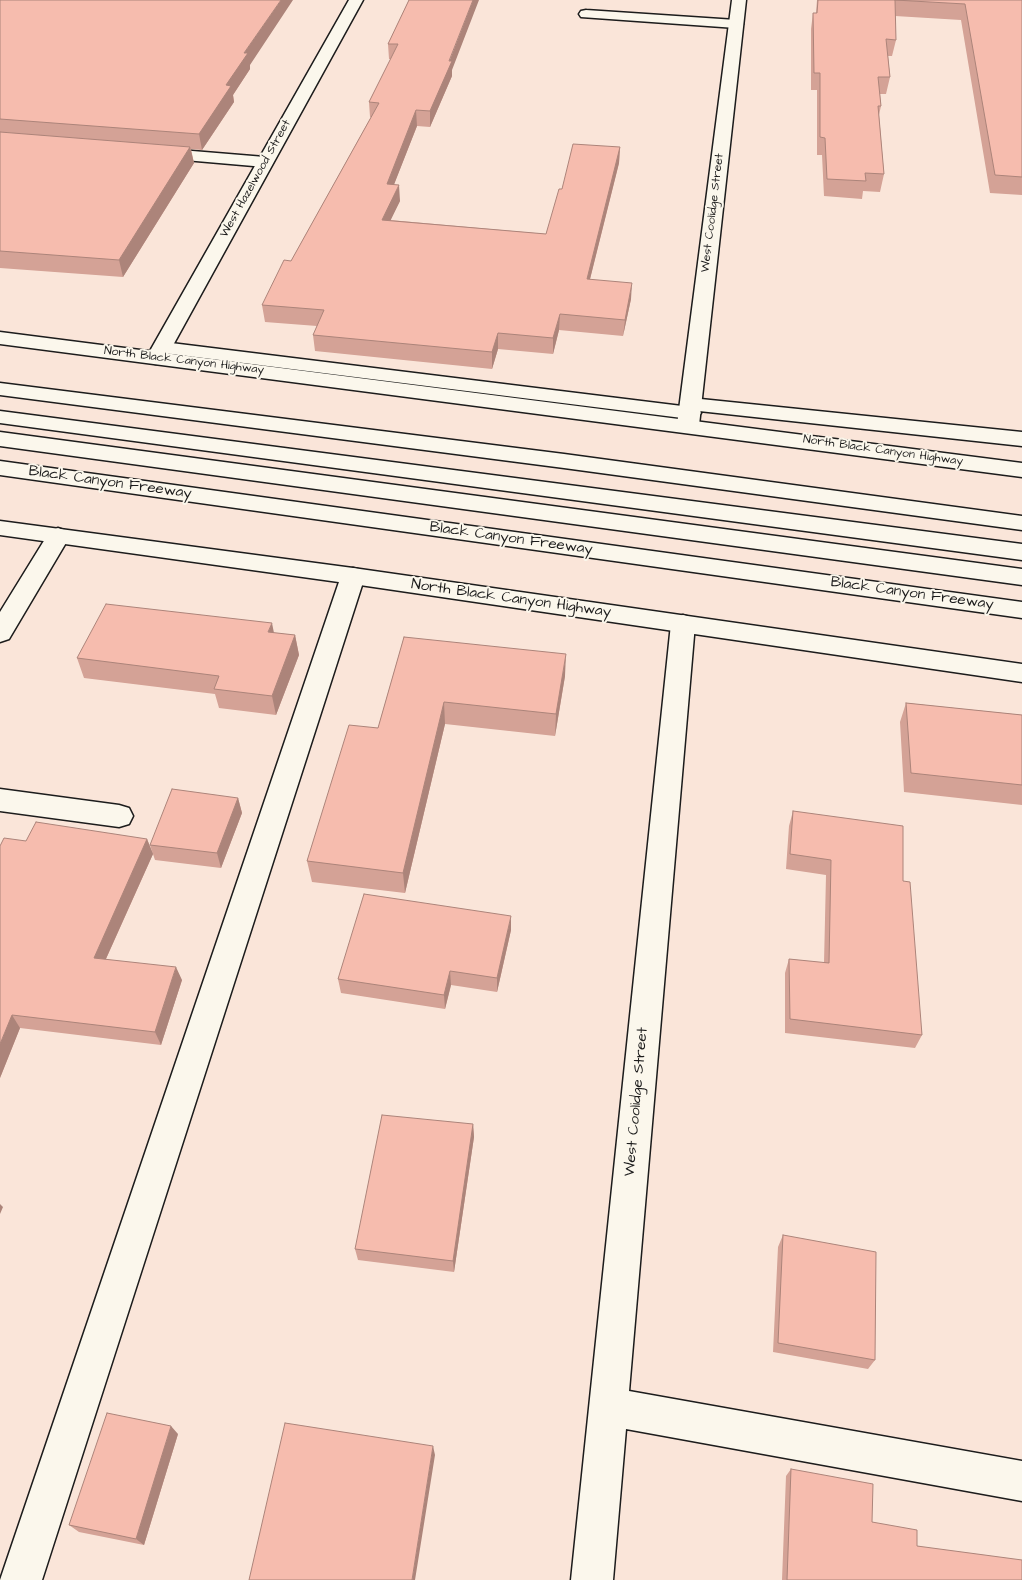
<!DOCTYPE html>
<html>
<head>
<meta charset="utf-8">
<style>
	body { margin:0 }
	canvas { display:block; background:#fae5d9 }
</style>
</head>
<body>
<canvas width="1022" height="1580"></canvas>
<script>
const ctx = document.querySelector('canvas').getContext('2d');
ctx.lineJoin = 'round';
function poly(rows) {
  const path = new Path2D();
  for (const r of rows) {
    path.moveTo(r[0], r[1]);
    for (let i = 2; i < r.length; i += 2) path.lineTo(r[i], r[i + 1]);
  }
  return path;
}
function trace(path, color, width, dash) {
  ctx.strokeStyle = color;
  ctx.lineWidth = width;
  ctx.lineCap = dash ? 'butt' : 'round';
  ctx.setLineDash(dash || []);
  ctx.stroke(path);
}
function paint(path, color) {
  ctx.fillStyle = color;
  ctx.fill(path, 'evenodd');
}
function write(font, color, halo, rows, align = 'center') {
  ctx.font = font + ' "Architects Daughter",sans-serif';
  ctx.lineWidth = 4;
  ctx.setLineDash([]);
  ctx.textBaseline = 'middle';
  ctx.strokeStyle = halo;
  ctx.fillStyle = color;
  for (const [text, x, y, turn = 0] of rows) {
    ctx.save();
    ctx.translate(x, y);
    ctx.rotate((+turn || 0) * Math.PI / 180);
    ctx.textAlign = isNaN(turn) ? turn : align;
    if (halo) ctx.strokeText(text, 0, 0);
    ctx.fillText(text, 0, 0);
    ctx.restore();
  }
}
const lane = poly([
	[586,10,736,20,741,21,743,24,741,27,736,28,581,17,579,14,581,11,586,10],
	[156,148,265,157,271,158,273,162,271,166,265,167,150,157,148,153,150,149,156,148],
	[163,342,682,406,681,404,684,400,691,398,1022,432,1022,446,699,411,701,413,697,417,690,419,156,352,153,348,156,344,163,342],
	[353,568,361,570,365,576,42,1580,0,1580,341,576,345,570,353,568],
	[0,789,119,805,129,808,133,816,129,824,119,827,0,811,0,789]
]);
const street = poly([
	[349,0,363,0,166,358,163,362,156,364,149,362,146,358,349,0],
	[732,0,746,0,699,425,696,430,688,431,680,430,677,425,732,0],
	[58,528,66,531,70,536,9,639,0,642,0,612,50,531,58,528],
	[683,615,692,618,695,624,629,1391,1022,1461,1022,1501,626,1429,613,1580,571,1580,671,624,674,618,683,615]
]);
const secondary = poly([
	[0,332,1022,463,1022,477,0,344,0,332],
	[0,521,353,568,1022,664,1022,682,353,584,0,535,0,521]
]);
const highway = poly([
	[0,383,564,454,1022,516,1022,530,564,468,0,395,0,383],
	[0,411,1022,544,1022,560,0,423,0,411],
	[0,432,1022,569,1022,585,0,446,0,432],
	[0,461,1022,602,1022,618,0,475,0,461]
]);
trace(lane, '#1c1c1c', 3);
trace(street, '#1c1c1c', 3);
trace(secondary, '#1c1c1c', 3);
trace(highway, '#1c1c1c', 3);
paint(lane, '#fbf7ec');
paint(street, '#fbf7ec');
paint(secondary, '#fbf7ec');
paint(highway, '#fbf7ec');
paint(poly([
	[0,0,250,65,250,69,233,95,234,102,202,150,191,149,194,163,123,277,0,268],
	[409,0,452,70,452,76,430,127,417,126,394,184,400,201,390,220,546,234,562,189,620,147,619,163,590,279,631,299,623,336,559,330,553,354,498,349,492,369,315,351,313,335,317,326,265,322,262,305,291,261,371,117,370,117,369,102,391,59,389,59,388,44],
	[817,0,1022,0,1022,195,990,193,961,20,895,16,896,40,892,56,888,56,890,77,886,94,880,94,881,106,879,115,884,174,880,192,863,191,862,199,824,196,822,155,817,155,817,90,811,90,811,29,813,13,816,13],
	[274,633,295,635,299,655,276,715,219,708,215,694,84,678,77,658],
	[404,637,565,676,555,736,445,724,405,893,312,882,307,861,378,728],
	[906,703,1022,715,1022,805,904,792,900,722],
	[238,798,242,813,221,868,155,860,150,845],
	[793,811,903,881,922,1035,915,1048,785,1033,785,973,789,959,824,963,826,875,786,869,789,826],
	[147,839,153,854,106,959,182,980,161,1045,20,1028,0,1078,26,841],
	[511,930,497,992,451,985,445,1009,341,993,338,979],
	[473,1124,474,1137,454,1272,358,1260,355,1249],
	[783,1235,875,1360,868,1369,773,1352,778,1247],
	[178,1434,144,1545,79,1532,69,1525],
	[791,1469,872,1522,917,1546,1022,1580,782,1580,786,1476]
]), '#d4a296');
paint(poly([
	[281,0,293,0,250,65,250,69,233,95,234,102,202,150,199,134,244,53],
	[473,0,479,0,452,70,452,76,430,127,430,111],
	[416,110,417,126,388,200,387,184],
	[190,147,194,163,123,277,119,260],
	[620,147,619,163,586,295,587,279],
	[399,185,400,201,383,236,382,220],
	[632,283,631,299,623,336,625,320],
	[560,314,559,330,553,354,553,338],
	[498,333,498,349,492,369,492,352],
	[272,623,276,643,268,632],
	[295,635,299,655,276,715,272,696],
	[566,654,565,676,555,736,556,714],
	[444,702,445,724,405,893,403,873],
	[238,798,242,813,221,868,217,853],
	[147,839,153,854,100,972,94,958],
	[511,916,511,930,497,992,497,978],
	[176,967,182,980,161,1045,155,1032],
	[450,971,451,985,445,1009,444,995],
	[12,1015,20,1028,0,1078,0,1044],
	[473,1124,474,1137,454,1272,453,1261],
	[0,1204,3,1207,0,1214],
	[171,1426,178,1434,144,1545,136,1539],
	[433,1446,435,1455,415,1580,412,1580]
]), '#ac847a');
const building = poly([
	[0,0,281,0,244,53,248,53,226,85,231,86,199,134,0,119,0,0],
	[409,0,473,0,449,61,452,61,430,111,416,110,387,184,399,185,382,220,546,234,559,189,562,189,573,144,620,147,587,279,632,283,625,320,560,314,553,338,498,333,492,352,313,335,324,310,262,305,284,260,291,261,379,103,369,102,398,44,388,44,409,0],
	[818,0,895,0,896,40,886,39,890,77,878,77,881,106,878,106,884,174,865,173,866,181,827,179,825,138,820,137,820,73,814,73,813,13,817,13,818,0],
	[895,0,1022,0,1022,177,995,175,965,4,895,0],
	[0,132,190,147,119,260,0,251,0,132],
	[106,604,272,623,268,632,295,635,272,696,214,689,219,676,77,658,106,604],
	[404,637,566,654,556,714,444,702,403,873,307,861,349,725,378,728,404,637],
	[906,703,1022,715,1022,785,911,773,906,703],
	[172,789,238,798,217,853,150,845,172,789],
	[793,811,903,826,903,881,910,882,922,1035,790,1019,789,959,829,963,831,860,790,854,793,811],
	[36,822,147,839,94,958,176,967,155,1032,12,1015,0,1044,0,846,4,838,26,841,36,822],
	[364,894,511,916,497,978,450,971,444,995,338,979,364,894],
	[382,1115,473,1124,453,1261,355,1249,382,1115],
	[783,1235,876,1252,875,1360,778,1343,783,1235],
	[107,1413,171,1426,136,1539,69,1525,107,1413],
	[285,1423,433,1446,412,1580,249,1580,285,1423],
	[791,1469,873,1484,872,1522,917,1530,917,1546,1022,1560,1022,1580,787,1580,791,1469]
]);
paint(building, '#f6bcae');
trace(building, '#ac847a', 1);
write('12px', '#1c1c1c', '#fbf7ec', [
	["West Hazelwood Street",256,179,-61],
	["West Coolidge Street",713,213,-83],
	["North Black Canyon Highway",184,361,7],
	["North Black Canyon Highway",883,451,8]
]);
write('15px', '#1c1c1c', '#fbf7ec', [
	["Black Canyon Freeway",110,483,8],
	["Black Canyon Freeway",511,539,8],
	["Black Canyon Freeway",912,594,8],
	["North Black Canyon Highway",511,599,8],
	["West Coolidge Street",637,1102,-85]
]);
</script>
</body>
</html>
